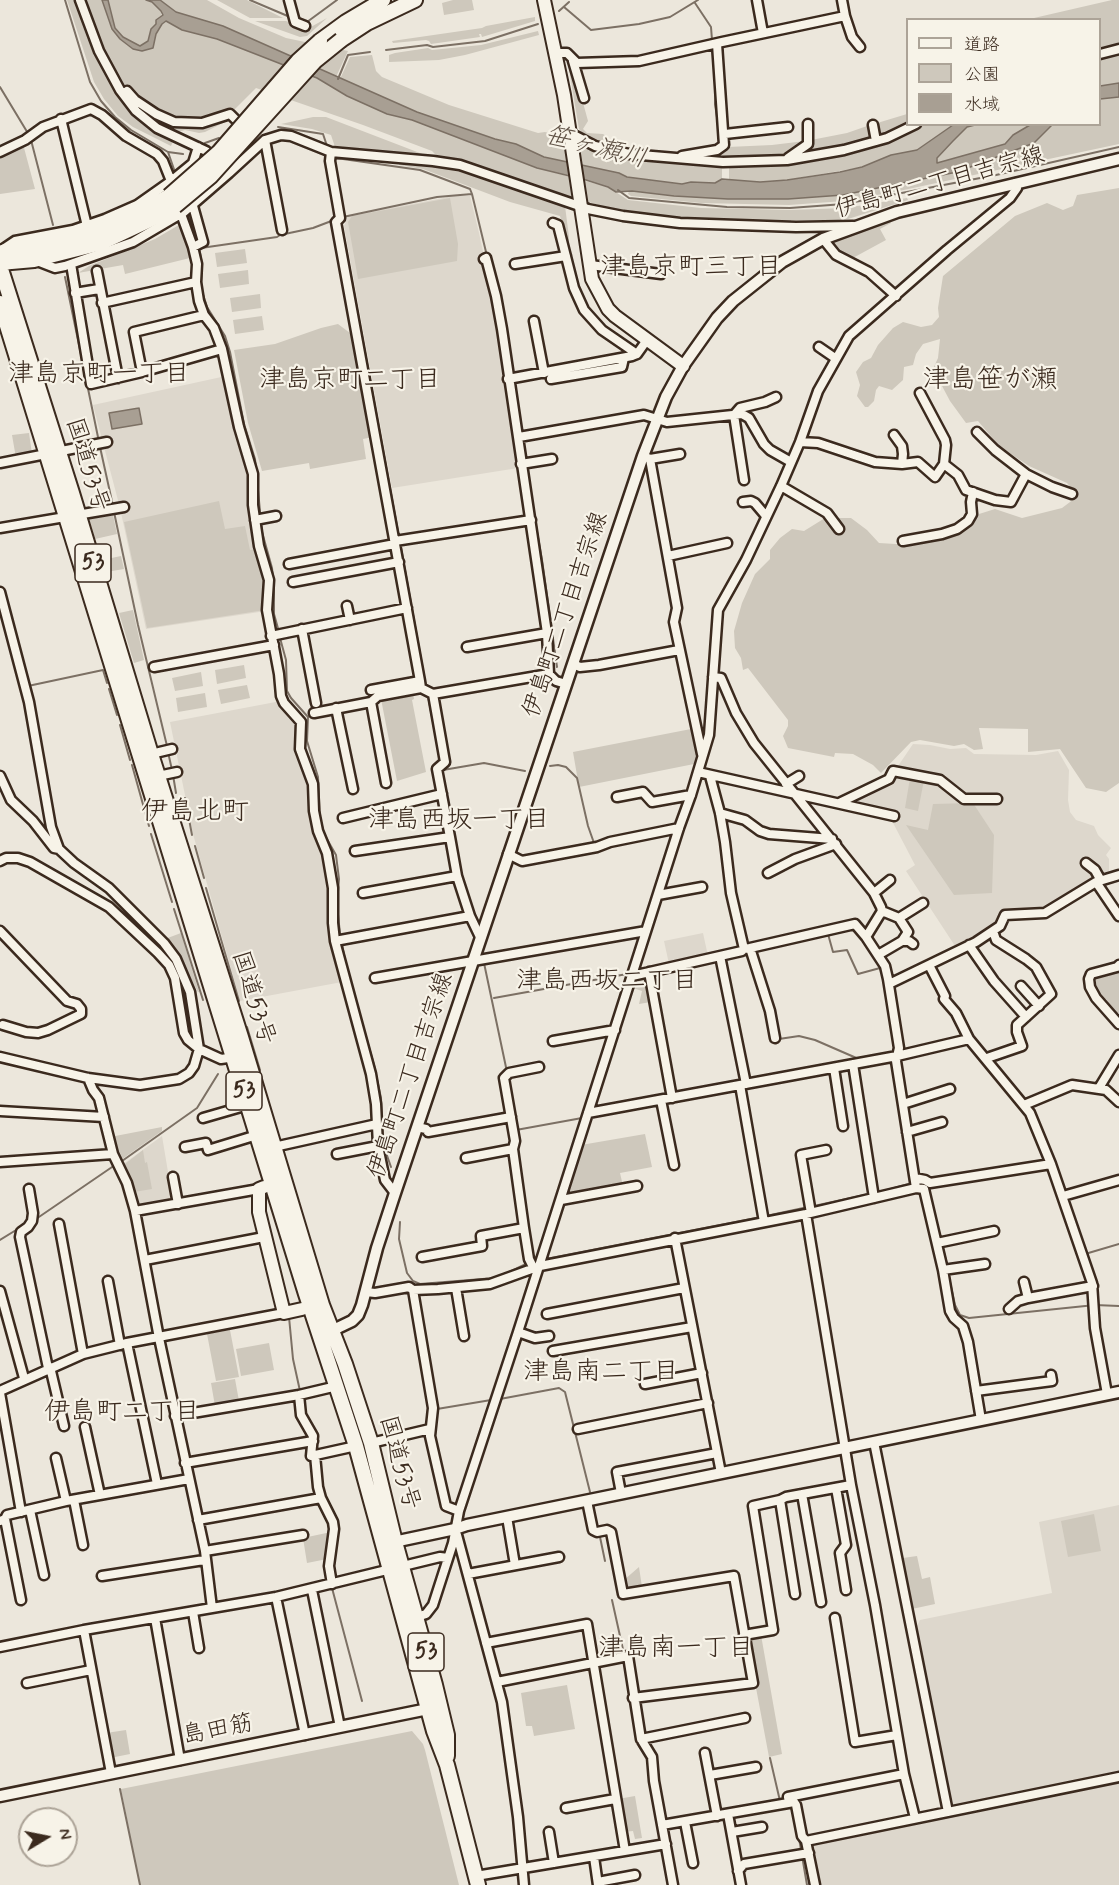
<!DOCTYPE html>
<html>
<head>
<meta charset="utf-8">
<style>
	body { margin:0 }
	#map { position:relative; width:1119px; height:1885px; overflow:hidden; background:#ece7dc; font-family:Mynerve,"Klee One",sans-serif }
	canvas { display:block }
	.legend { position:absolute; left:906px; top:18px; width:195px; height:108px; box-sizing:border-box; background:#f7f3e8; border:2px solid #aca397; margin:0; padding:8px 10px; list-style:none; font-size:18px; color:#3b2a1e }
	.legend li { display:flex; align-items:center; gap:12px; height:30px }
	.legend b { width:30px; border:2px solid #aca397 }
	.north { position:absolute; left:18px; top:1807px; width:60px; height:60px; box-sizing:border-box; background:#f7f3e8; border:2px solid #aca397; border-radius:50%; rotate:80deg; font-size:16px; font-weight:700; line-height:24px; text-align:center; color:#3b2a1e }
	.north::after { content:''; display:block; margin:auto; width:21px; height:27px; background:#3b2a1e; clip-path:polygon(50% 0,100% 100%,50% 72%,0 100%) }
</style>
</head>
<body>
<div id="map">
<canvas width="1119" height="1885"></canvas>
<ul class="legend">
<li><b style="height:8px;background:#f7f3e8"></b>道路</li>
<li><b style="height:16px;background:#cec8bc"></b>公園</li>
<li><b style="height:16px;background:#a89f93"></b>水域</li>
</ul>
<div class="north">N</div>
</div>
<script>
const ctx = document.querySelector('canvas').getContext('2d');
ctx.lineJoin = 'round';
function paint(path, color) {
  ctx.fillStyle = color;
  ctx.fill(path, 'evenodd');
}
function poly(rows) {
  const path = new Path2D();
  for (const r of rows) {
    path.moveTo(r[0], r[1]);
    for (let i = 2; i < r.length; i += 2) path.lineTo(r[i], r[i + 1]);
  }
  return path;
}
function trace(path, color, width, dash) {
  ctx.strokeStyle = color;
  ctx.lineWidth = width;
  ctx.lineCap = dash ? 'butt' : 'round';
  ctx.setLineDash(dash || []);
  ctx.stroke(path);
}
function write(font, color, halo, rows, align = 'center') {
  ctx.font = font + ' Mynerve,"Klee One",sans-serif';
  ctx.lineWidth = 4.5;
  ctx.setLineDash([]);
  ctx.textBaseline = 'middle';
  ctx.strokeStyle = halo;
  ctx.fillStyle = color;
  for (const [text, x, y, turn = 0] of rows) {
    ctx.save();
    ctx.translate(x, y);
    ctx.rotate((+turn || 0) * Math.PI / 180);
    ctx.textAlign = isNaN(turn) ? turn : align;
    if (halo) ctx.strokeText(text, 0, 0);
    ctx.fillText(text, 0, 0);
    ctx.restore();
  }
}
paint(poly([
	[454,196,470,196,479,233,500,330,504,373,517,436,518,468,392,488,344,226,348,216],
	[226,376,248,461,266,611,146,629,120,508,93,405],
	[281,701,299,722,324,853,342,982,240,1001,193,834,170,722],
	[913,744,930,745,950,749,966,748,974,754,1036,755,1058,751,1069,770,1068,800,1070,812,1076,820,1094,826,1098,835,1111,848,1106,855,1109,859,1109,871,1045,912,1008,913,1001,922,957,949,906,871,915,865,891,819,846,802,892,782,896,769],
	[703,933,708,956,669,964,664,941],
	[162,1136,173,1202,136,1208,122,1165],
	[1119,1505,1119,1885,817,1885,809,1844,950,1813,918,1649,921,1649,917,1626,920,1620,1052,1593,1039,1522]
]), '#ddd7cc');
paint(poly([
	[67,0,78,0,116,94,134,116,155,132,173,141,171,146,133,127,118,116,104,99,94,82],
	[83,0,102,0,112,29,133,49,153,48,156,34,162,24,166,21,182,30,217,39,317,78,347,96,387,114,412,120,537,168,608,187,628,200,701,208,790,210,845,208,907,198,908,200,848,219,838,220,791,220,790,223,680,220,622,212,498,175,461,161,437,156,432,151,363,125,256,88,235,109,202,120,174,118,157,111,136,97,113,73,101,50],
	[108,0,146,0,152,2,161,11,162,17,156,20,156,24,151,29,148,41,144,44,140,46,135,44,123,37,115,28],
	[160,0,207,0,239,18,286,38,348,51,336,77,223,26,176,12],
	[217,0,247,0,283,18,250,18],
	[453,0,472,0,474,10,444,15,442,3],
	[1112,0,1119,0,1119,46,1100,52,1100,20,1035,20,1034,18],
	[535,17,535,21,482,37,481,34,479,34,480,37,431,44,429,41,426,40,393,43,392,41,482,28,486,26],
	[327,18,307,36,300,37,255,21,286,21,309,28],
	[538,31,539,35,465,55,439,60,389,62,389,55,395,53,428,48,432,50,481,45],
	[1119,51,1119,83,1100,86,1100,56],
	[372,55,376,71,382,77,449,105,538,133,545,132,581,143,722,164,722,179,715,183,691,182,682,184,627,177,619,173,544,157,516,144,495,139,417,112,340,79,350,57],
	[567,57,573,66,588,121,583,129,587,133,603,134,609,138,608,142,606,144,597,144,586,138,579,129],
	[1119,97,1119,144,899,191,844,201,789,205,701,203,631,196,628,194,629,191,631,191,674,196,788,199,843,195,898,185,957,172,1004,155,1034,143,1052,125,1100,124,1100,99],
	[138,106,173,124,229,117,229,120,205,132,199,133,185,130,174,133,150,118,137,107],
	[907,114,908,124,877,139,874,124],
	[313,117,326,117,425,155,335,147,331,135,312,129,281,124],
	[975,124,1030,125,1013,135,1005,144,937,163,937,158,953,141,967,127],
	[870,125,873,140,791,157,811,140,847,133],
	[920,125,953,125,917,150,891,155,862,167,787,180,760,182,729,180,729,165,766,163,908,132],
	[805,141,786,156,766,159,681,158,722,151,728,147,772,145],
	[23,144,35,189,0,194,0,155],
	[399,162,460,168,565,206,569,237,569,249,560,216,510,202,423,169,399,165],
	[1119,188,1119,783,1106,792,1086,788,1060,749,1028,752,1028,729,979,728,983,749,974,750,964,744,954,746,920,740,911,742,881,773,873,765,853,754,835,753,834,757,788,748,783,736,788,726,788,720,748,668,743,670,741,658,735,648,734,631,742,603,755,574,770,559,770,550,780,538,792,529,804,531,825,518,851,518,867,530,879,543,912,545,959,531,979,514,995,509,1022,518,1062,508,1078,496,1067,483,1029,466,999,446,978,421,966,423,950,401,933,369,938,358,940,339,923,344,916,354,913,365,904,367,903,380,892,390,879,386,876,390,874,401,868,407,865,407,857,396,860,385,856,372,863,362,871,358,878,345,893,328,903,322,921,327,932,325,939,317,938,308,943,276,1015,216,1047,203,1063,210,1073,206,1077,195],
	[450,198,458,244,457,261,358,279,348,222,352,216],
	[890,221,891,223,880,229,886,240,851,259,838,251,840,249,832,242],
	[184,222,194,257,125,274,123,265,78,273,89,266,155,239],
	[245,249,247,263,217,267,215,253],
	[248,270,249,284,220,288,218,274],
	[260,294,261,308,232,312,230,298],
	[262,316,264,330,235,334,233,320],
	[338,324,354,336,373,437,363,439,366,459,310,469,309,463,262,471,248,423,234,350,275,344,321,328],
	[29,433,32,454,16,458,12,435],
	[219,501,225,529,245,526,250,550,257,549,267,580,265,610,147,628,124,522],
	[113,515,117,534,95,539,89,519],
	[121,556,124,569,106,572,102,560],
	[133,610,144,660,134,663,119,613],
	[244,665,246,678,217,684,215,670],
	[201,672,203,686,175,691,172,678],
	[247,685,250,698,221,704,218,690],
	[205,693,207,707,178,712,176,698],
	[413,693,414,699,412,700,426,772,397,781,381,699],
	[691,729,697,757,694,764,579,787,573,752],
	[910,778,924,780,918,811,905,808],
	[973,803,994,835,992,893,954,895,906,825,928,830,933,804],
	[181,933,199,992,198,992,179,955,165,939],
	[1119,972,1119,1013,1115,1013,1106,999,1103,1000,1096,990,1095,981,1097,976],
	[647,976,651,1002,639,1004,642,991,633,988,637,978],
	[162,1127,162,1131,118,1162,110,1137],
	[645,1134,652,1167,620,1173,623,1186,569,1195,566,1192,581,1145],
	[143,1150,145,1163,147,1162,152,1189,134,1192,125,1164],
	[230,1330,239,1377,216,1381,207,1334],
	[269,1343,274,1370,241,1376,236,1349],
	[235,1379,239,1401,215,1406,211,1383],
	[1094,1514,1101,1551,1068,1557,1061,1521],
	[331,1532,327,1559,307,1563,303,1538],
	[917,1556,922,1579,930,1577,935,1604,912,1609,903,1558],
	[639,1567,642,1587,630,1589,624,1585,624,1580],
	[761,1635,782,1754,769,1757,747,1640,749,1637],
	[567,1685,575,1729,534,1736,532,1726,526,1726,521,1693],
	[126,1730,130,1754,110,1758,106,1733],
	[412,1731,423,1744,425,1750,459,1885,140,1885,121,1789],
	[635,1796,642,1838,635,1839,633,1831,623,1832,618,1799]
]), '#cec8bc');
const water = poly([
	[102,0,108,0,115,28,123,37,140,46,148,41,151,29,156,24,156,20,163,15,161,11,152,2,146,0,160,0,176,12,223,26,417,112,495,139,516,144,544,157,619,173,627,177,682,184,691,182,715,183,722,179,760,182,787,180,840,172,862,167,891,155,917,150,953,125,975,125,967,127,953,141,937,158,937,163,1005,144,1013,135,1030,125,1052,125,1034,143,957,172,843,195,788,199,728,199,674,196,632,191,616,192,608,187,586,180,537,168,412,120,387,114,347,96,317,78,217,39,182,30,166,21,162,24,156,34,153,48,142,51,133,49,120,39,112,29,102,0],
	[1119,83,1119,97,1100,99,1100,86,1119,83],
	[139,408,142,424,112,429,109,413,139,408]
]);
paint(water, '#a89f93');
trace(water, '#7c7064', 1.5);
trace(poly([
	[65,0,90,82,101,101,115,117,131,130,168,152,183,154],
	[250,0,290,17],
	[695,3,711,27,712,40],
	[564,7,591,30,639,24,670,17,698,0],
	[559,11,569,2],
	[302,21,307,22,337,0],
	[386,50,427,45,433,47,485,41,538,24],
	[338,79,348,55,370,52],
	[0,87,29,135],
	[716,88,715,104,719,130],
	[278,127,323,134,327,146],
	[31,140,53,225],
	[205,143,219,138,222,140],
	[168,152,176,175],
	[336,158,420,170,470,189,472,194],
	[618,190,629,198,727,207,790,208,844,204,996,175,1119,147],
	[188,212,197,241],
	[343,217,437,197,472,194,487,256],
	[342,227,399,537],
	[279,231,280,235,313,228,334,220],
	[199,246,202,265,201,288,207,307,225,336,230,352,244,424,255,459,262,532,272,568,274,586,274,614,279,632],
	[201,248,277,237,280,235],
	[65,277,99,442],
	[100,447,113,506],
	[529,486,542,560,557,667],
	[114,512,138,625,167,746],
	[400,542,426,687],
	[5,629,21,687],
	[280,638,286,660,287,691,291,698,308,717,307,741,318,777,320,818,324,834,336,855,339,879,337,904,340,934,346,965],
	[582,672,597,669],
	[28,686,103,670,107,683],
	[109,689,117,715],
	[428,696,441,764],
	[120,725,130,760],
	[168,752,172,770],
	[132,765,149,826],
	[550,766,558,765,566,767,577,778,588,826,594,843],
	[442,769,461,872,468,896],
	[443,770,484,763,525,771],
	[173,775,176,793],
	[185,798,192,835],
	[151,834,172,902],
	[195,846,204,878],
	[206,888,239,1001],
	[174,909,203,1000],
	[828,934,833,952,847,950,858,974,880,968,882,969],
	[484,963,507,1072],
	[349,977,374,1065,381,1098,383,1144,391,1167],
	[494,998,627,974],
	[247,1027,260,1070],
	[779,1039,799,1036,815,1040,861,1060],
	[870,1065,894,1061],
	[516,1128,516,1130,582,1118],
	[122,1161,197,1108,218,1074],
	[928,1186,940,1238],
	[876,1193,912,1183],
	[814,1206,869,1194],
	[766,1216,808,1207],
	[36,1219,115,1165],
	[400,1222,399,1239,407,1273,413,1281,420,1284,495,1278],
	[0,1240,21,1227],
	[942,1245,947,1264],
	[1085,1254,1119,1244],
	[546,1259,761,1217],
	[948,1273,955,1305,960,1315,969,1318,1095,1305,1119,1306],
	[501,1276,528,1263],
	[289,1317,293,1359,300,1391],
	[500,1399,559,1388,565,1392,590,1492],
	[436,1407,437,1409,491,1400],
	[600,1537,605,1561],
	[332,1588,362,1701],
	[612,1600,624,1654],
	[628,1681,635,1728],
	[638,1740,639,1746,649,1761],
	[770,1758,780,1801],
	[120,1789,140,1885],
	[799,1838,807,1885]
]), '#7c7064', 2);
const minor = poly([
	[80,0,99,51,120,90,136,111,157,128,206,151,229,173,265,140,281,135,291,136,331,152,433,161,460,165,588,209,623,216,680,223,796,227,853,226],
	[289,0,295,22,305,26],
	[757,0,763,33],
	[845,16,852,37,860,47],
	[556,53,567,53,577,63,639,61,722,42,845,16,842,0],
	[1100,54,1119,49],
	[573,61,584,98],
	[127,91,135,100,156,114,174,122,202,123,230,114,235,119],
	[61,119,87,226],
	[873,125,876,141],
	[570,133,595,146,629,154,723,162,787,160,844,150,887,138,916,124],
	[725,134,788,127],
	[265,140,282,230],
	[0,152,25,140,43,127,91,109,102,115,126,136,157,154,163,161,171,181,193,163,198,147],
	[331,152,330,161,340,218,336,222,420,681,421,688,433,694],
	[682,156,717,150,724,145,717,44],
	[788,158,808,144,808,124],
	[193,206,203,242,193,247],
	[181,214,193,247,197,264,196,282,199,301,204,315,214,328,222,349,239,427,253,474,253,505,259,546,269,580,267,610,279,674,281,696,284,703,301,722,300,749,313,784,314,811,318,831,327,853,333,888,333,923,335,941,371,1074,376,1104,378,1146,385,1180,395,1193],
	[553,223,558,225,574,288,584,310,602,330,637,354],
	[823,239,836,255,869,272,896,296],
	[3,249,15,241,73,230,105,219,137,205,171,181],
	[484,259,486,258,496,296,502,329,547,633,549,674],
	[37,261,55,268,65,266,133,242,184,212,229,173],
	[71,264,91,384,142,372,222,349],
	[515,264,566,256],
	[590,265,661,274],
	[97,271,118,378],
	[75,293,99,289],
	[102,303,196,282],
	[534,321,544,373],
	[819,347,835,358],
	[142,372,134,332,204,315],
	[508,379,632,356,637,354,647,340],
	[551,379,622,367,624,358],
	[920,393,945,440,946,445,944,464],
	[977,432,995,450,1026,474,1052,487,1072,494],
	[894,435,902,446,903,454,902,464],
	[519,437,644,415,667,422,742,414,749,418,764,444,770,450,791,462],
	[800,442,818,443,875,462,902,464,918,462,935,477,944,464,958,475,966,490,995,500,1011,502,1026,474],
	[643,456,650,459,677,608,674,622,702,754],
	[650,459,680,454],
	[0,463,107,442],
	[521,464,552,459],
	[744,480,734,415,740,408,765,402,776,397],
	[781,486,827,513,839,529],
	[743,502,751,501,755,503,766,516],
	[255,520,276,516],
	[0,528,124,507],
	[395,541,531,520],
	[903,541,942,534,957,529,968,521,972,514,971,502,973,492],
	[668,556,727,543],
	[289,564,395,544],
	[293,582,399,562],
	[0,592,29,702,51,827,59,849],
	[347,606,350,620],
	[302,629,316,703],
	[271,636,407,608],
	[467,647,547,633],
	[573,664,580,667,599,665,679,650],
	[154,667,274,645],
	[713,677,721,678,736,713,754,743,874,893,881,907,882,911,866,937,885,966,888,979,899,1048,896,1061,916,1188,924,1189,943,1270,950,1311,954,1318,963,1326,968,1342,981,1420],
	[371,690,420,681],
	[336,708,353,789],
	[314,713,371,702],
	[151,754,172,749],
	[698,772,894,816],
	[0,776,11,800,33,821,54,848,59,849,74,863,109,888,164,943,176,959,190,992,199,1049,221,1059,235,1057],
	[158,776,177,772],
	[710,776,720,813,725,842,731,893,744,949],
	[386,783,371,702,378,696,421,688],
	[786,784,799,776],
	[617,797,643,792,652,802,691,795],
	[839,803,889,779,893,771,940,780,964,799,997,799],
	[720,813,745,820,760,831,769,834,832,839],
	[343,818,442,794],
	[355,851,450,837],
	[508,854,522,861,597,847,610,842,679,828],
	[0,861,6,858,18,858,30,862,109,907,158,953,169,965,175,978,184,1033,188,1040,199,1049,194,1066,189,1073,179,1079,140,1085,88,1078,0,1057],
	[1086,863,1095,870,1100,879],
	[768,873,795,859,836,844],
	[1119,875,1096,882,1119,916],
	[363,893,457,876],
	[874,893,890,880],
	[658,895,702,887],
	[899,918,923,903],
	[0,931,67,1001,77,1004,81,1009,81,1014,48,1030,38,1033,26,1032,3,1025],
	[480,937,470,916,457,876,450,837,437,769,445,762,433,694,549,674,556,681,566,684],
	[335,941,470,916],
	[902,941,909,941,913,944],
	[969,945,994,981,1026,1017],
	[750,948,855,924,866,937],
	[878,955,902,941,908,932,899,918,882,911],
	[720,956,746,1084],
	[929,965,945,996,944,999,956,1013,969,1039],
	[1119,965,1117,967,1091,974,1089,979,1090,987,1096,998,1119,1024],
	[649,972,672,1098],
	[632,976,742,951,744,949,750,948,770,1011,775,1038],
	[375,978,646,931],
	[889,984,976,942,1000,926,1005,915,1045,913,1096,882],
	[1021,986,1039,1006],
	[553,1041,615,1030],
	[987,1058,1022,1046,1017,1032,1017,1025,1051,994,1036,967,1026,959,996,940,993,931],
	[853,1064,874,1198],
	[834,1068,843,1126],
	[88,1078,93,1090,99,1098,113,1154,127,1183,135,1211,159,1338,205,1551,212,1608],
	[740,1085,764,1222],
	[1099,1088,1119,1055],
	[661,1100,674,1165],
	[903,1104,950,1089],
	[1024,1105,1072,1085,1106,1090,1119,1102],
	[0,1111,104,1117],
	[588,1113,897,1056,969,1039,1030,1113,1051,1164,1092,1283,1095,1328,1107,1394],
	[203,1118,248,1105],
	[417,1127,426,1129,428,1132,511,1117],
	[907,1132,942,1122],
	[185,1147,206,1143,208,1150,257,1135],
	[274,1147,377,1124],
	[337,1154,378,1146],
	[466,1158,513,1149],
	[0,1162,113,1154],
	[173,1177,178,1204],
	[915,1178,925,1180,930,1183,1051,1164],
	[29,1189,33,1213,32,1221,28,1227,21,1232,20,1237,48,1368],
	[1063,1196,1119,1180],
	[561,1200,637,1186],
	[135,1211,259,1189],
	[811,1213,801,1155,826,1150],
	[59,1224,83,1354],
	[675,1238,721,1473],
	[937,1243,994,1231],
	[422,1257,482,1246,481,1236,524,1228],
	[145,1260,264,1237],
	[533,1267,529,1259,524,1228,513,1149,515,1141,504,1078,509,1073,539,1067],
	[943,1270,985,1264],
	[108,1281,120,1345],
	[1024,1282,1028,1298],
	[456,1288,464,1336],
	[413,1290,433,1408,430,1436,446,1506,459,1511],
	[0,1291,24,1378],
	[366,1292,375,1293,409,1287,413,1290,438,1289,490,1284,540,1266,806,1214,916,1188],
	[1009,1309,1018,1301,1028,1298,1093,1286],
	[547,1314,684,1288],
	[518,1332,535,1338,549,1336],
	[127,1343,157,1484],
	[553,1351,692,1327],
	[50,1367,64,1426],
	[645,1384,702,1373],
	[0,1391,83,1354,127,1343,284,1313],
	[976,1391,1052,1381,1051,1375],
	[0,1393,21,1512],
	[299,1395,301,1415,313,1436,311,1456,356,1446],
	[175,1416,299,1395,337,1386],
	[85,1427,100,1495],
	[578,1429,708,1403],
	[874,1442,948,1812],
	[371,1443,430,1429],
	[315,1455,318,1487,321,1498,333,1522,334,1529,329,1566,332,1584],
	[56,1458,66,1501],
	[185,1463,313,1441],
	[851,1485,875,1605,904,1774],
	[836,1488,846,1545,840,1553,846,1590],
	[621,1493,617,1472,717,1453],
	[802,1494,821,1602],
	[74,1500,83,1545],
	[780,1500,795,1594],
	[587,1501,593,1530,597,1532,607,1530,611,1532,623,1594,734,1576,753,1683,633,1698],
	[30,1510,44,1575],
	[507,1517,515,1565],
	[5,1519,21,1600],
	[198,1520,321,1498],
	[0,1521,5,1519,7,1515,66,1501,189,1479],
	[457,1535,502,1702,518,1817,524,1885],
	[205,1551,303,1535],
	[468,1574,559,1557],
	[102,1576,204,1560],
	[312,1590,340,1727],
	[276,1597,305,1735],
	[193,1612,199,1648],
	[155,1618,180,1760],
	[414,1618,426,1614,433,1605,453,1543,459,1511,518,1332,679,828,691,795,709,735,718,610,746,560,781,486,800,442,818,391,849,336,947,250,1010,198,1017,188,1016,183],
	[835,1618,855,1742,897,1735],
	[84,1630,111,1773],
	[744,1635,773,1630,753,1506,780,1500,786,1497,851,1485,806,1214],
	[486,1643,587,1624,625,1851],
	[0,1647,84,1630,276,1597,440,1557,448,1558],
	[497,1682,628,1656,641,1739,652,1757,654,1781,673,1885],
	[27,1683,91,1670],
	[641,1739,745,1718],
	[705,1753,717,1816],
	[710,1775,756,1767],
	[789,1803,788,1797,904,1774,915,1818],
	[566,1808,615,1799],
	[728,1814,741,1885],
	[685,1822,693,1863],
	[662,1825,794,1802,796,1805,802,1836,806,1841,815,1885],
	[549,1832,554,1863],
	[732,1832,762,1827],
	[806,1841,1119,1777],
	[594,1857,598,1885],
	[738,1871,744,1864,809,1853],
	[476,1876,666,1844],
	[598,1882,635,1875]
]);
const tertiary = poly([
	[327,1333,352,1321,358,1315,362,1305,377,1248,395,1193,643,456,666,397,683,366,717,318,733,301,782,262,823,239,897,212,1119,159],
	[389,1543,455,1529,467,1525,1119,1392],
	[0,1796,428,1709,434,1710]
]);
const secondary = poly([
	[544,0,564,95,592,279,608,309,615,316,683,366],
	[264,1187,259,1189,259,1212,284,1313,302,1309]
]);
const trunk = poly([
	[341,40,367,23,415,0],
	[320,41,346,22,383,0],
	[0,253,12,249,66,241,98,232,124,221,169,196],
	[0,263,34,260,101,243,152,219,175,206],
	[0,266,72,493,151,754,241,1037,322,1305,345,1364,371,1443,395,1542,435,1685,447,1735,447,1756],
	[0,303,306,1294,356,1446,434,1731,447,1765,478,1885]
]);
trace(minor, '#3b2a1e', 13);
trace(tertiary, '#3b2a1e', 15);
trace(secondary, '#3b2a1e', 16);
trace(trunk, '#3b2a1e', 18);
trace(minor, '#f7f3e8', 8);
trace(tertiary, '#f7f3e8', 10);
trace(secondary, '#f7f3e8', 12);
trace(trunk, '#f7f3e8', 14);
const trunkBridge = poly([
	[169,196,219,152,298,61,320,41],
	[175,206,211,176,315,61,341,40]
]);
trace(trunkBridge, '#3b2a1e', 18, []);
trace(trunkBridge, '#f7f3e8', 14);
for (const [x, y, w] of [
	[93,563,36],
	[244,1091,36],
	[426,1652,36]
]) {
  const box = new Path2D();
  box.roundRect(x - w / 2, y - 19, w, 38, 4.5);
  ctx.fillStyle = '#f7f3e8';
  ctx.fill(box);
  trace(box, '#3b2a1e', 1.5);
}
write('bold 22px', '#3b2a1e', null, [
	["53",93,563],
	["53",244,1091],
	["53",426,1652]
]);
write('24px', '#3b2a1e', '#f7f3e8', [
	["伊島町二丁目吉宗線",940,184,-15],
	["国道53号",86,465,73],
	["伊島町二丁目吉宗線",567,615,-71],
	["国道53号",252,998,73],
	["伊島町二丁目吉宗線",412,1076,-71],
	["国道53号",398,1463,75],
	["島田筋",218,1731,-11]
]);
write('italic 26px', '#615347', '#f7f3e8', [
	["笹ヶ瀬川",595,149,14]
]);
write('26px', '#3b2a1e', '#f7f3e8', [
	["津島京町三丁目",691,269],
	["津島京町一丁目",99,376],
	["津島京町二丁目",350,382],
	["津島西坂一丁目",459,822],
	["津島西坂二丁目",607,983],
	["津島南二丁目",601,1374],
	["伊島町二丁目",122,1414],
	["津島南一丁目",676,1650]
]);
write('27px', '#3b2a1e', '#f7f3e8', [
	["津島笹が瀬",990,381],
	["伊島北町",195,813]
]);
</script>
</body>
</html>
